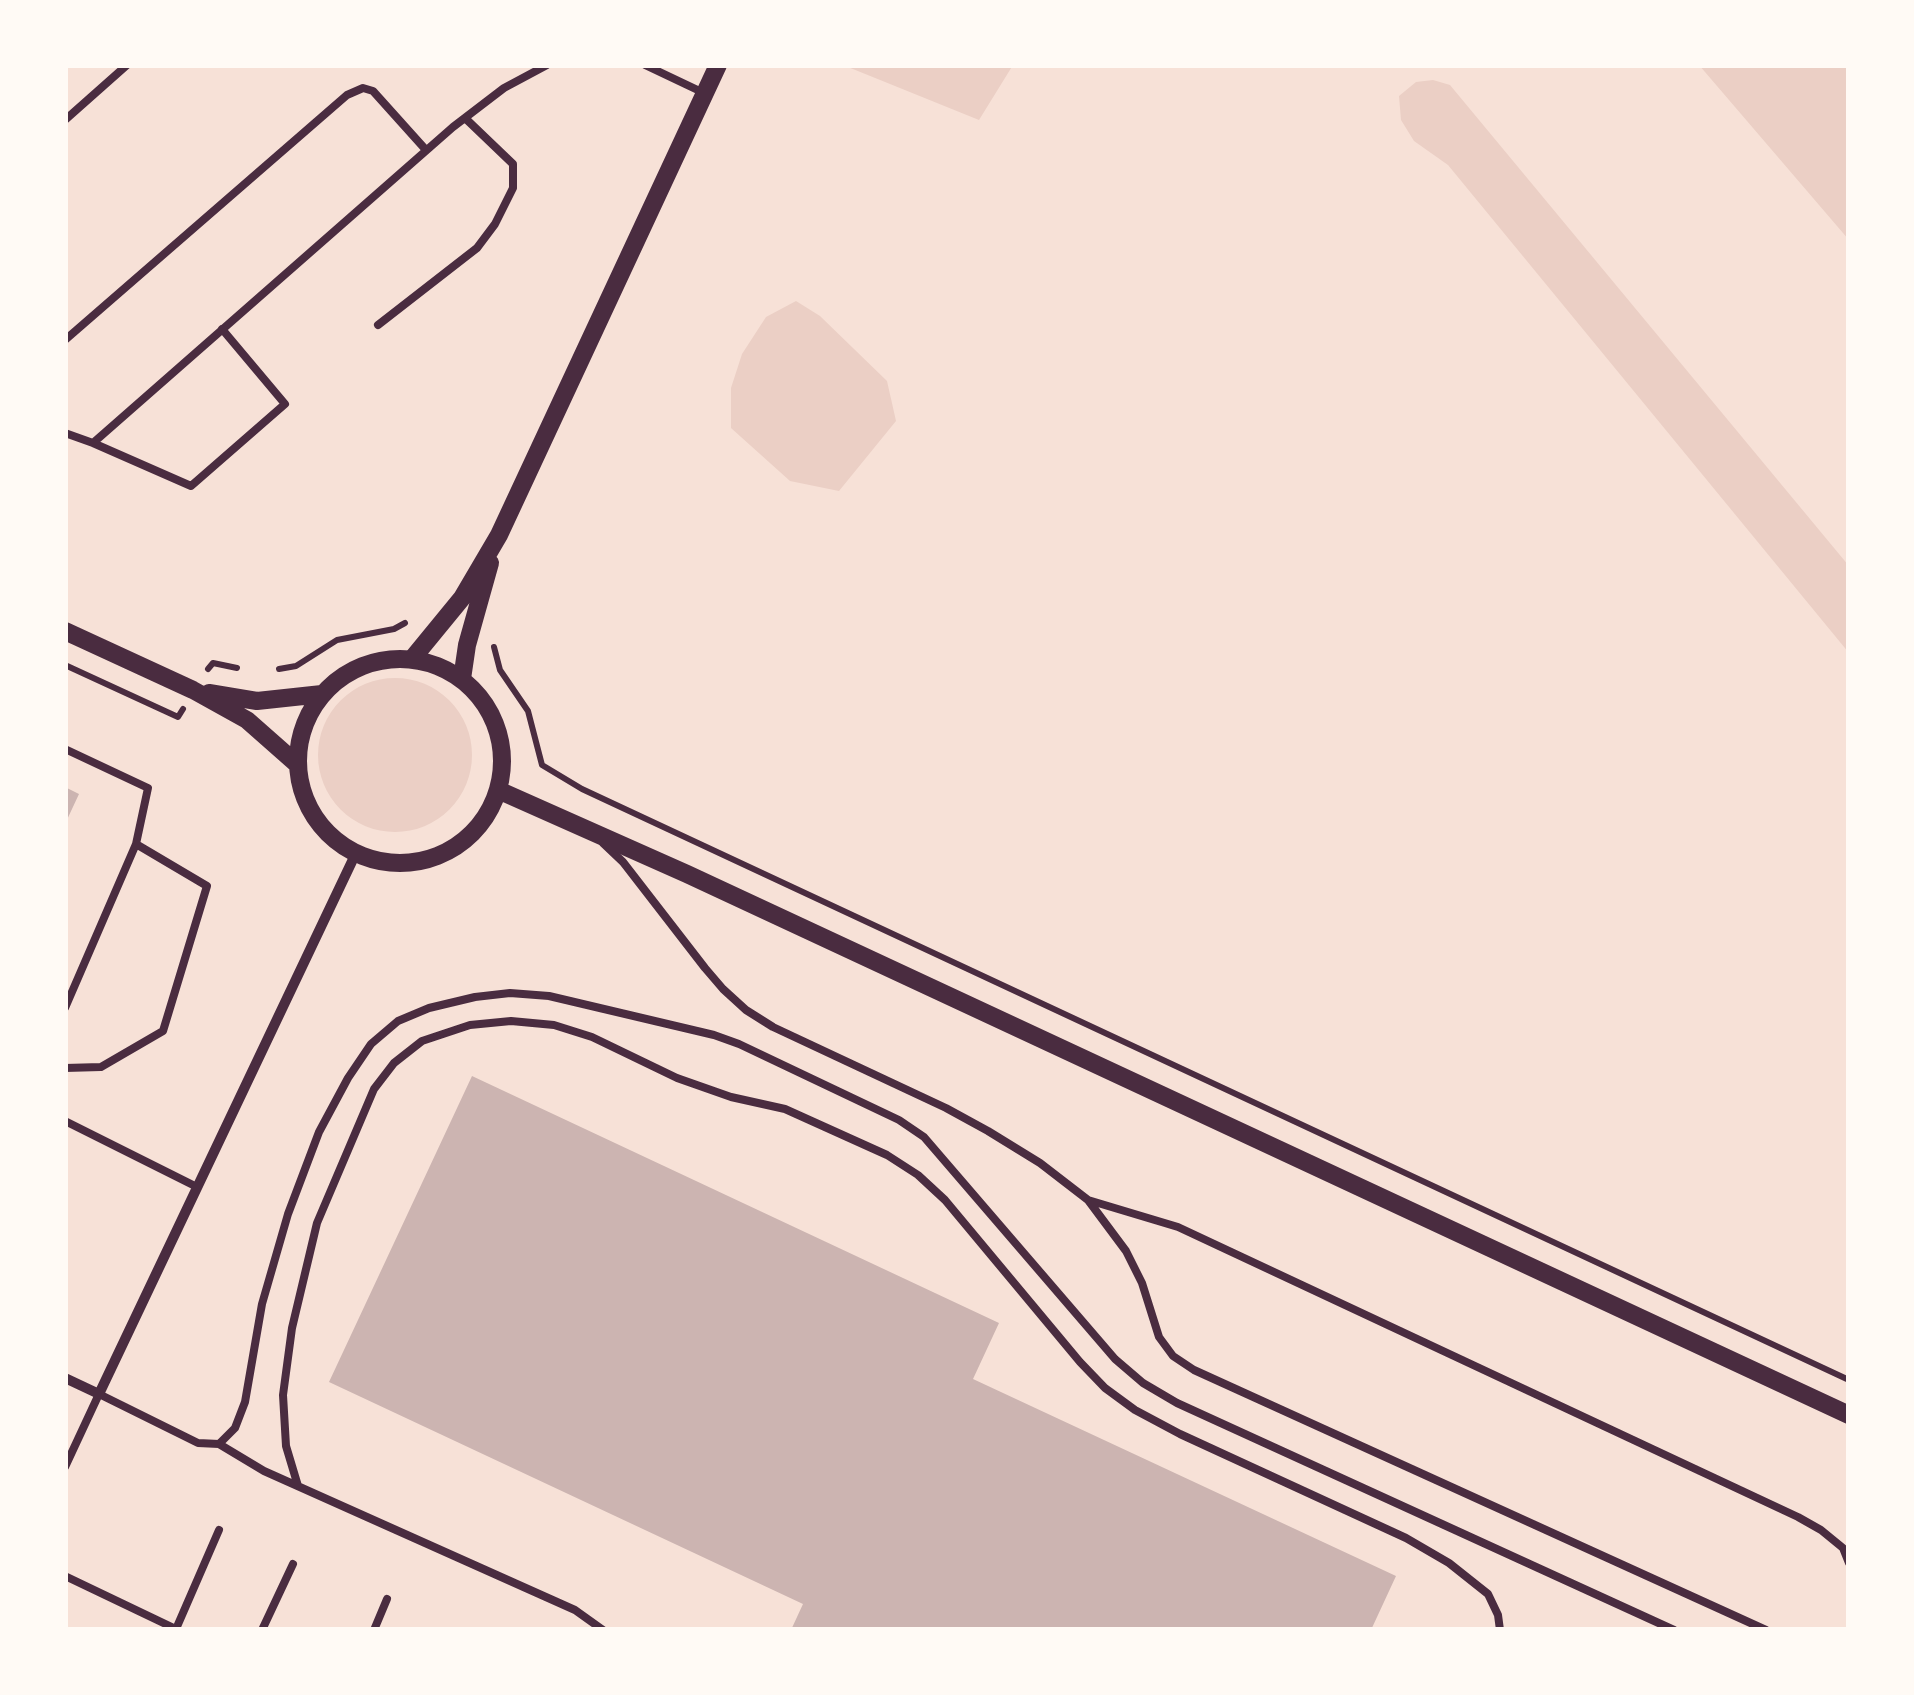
<!DOCTYPE html>
<html>
<head>
<meta charset="utf-8">
<style>
	body { margin:0 }
	#map { position:relative; width:1914px; height:1695px; overflow:hidden; background:#f7e1d7; font-family:"Asap Condensed",sans-serif }
	canvas { display:block }
	.frame { position:absolute; inset:0; border:68px solid #fffaf5; pointer-events:none }
</style>
</head>
<body>
<div id="map">
<canvas width="1914" height="1695"></canvas>
<div class="frame"></div>
</div>
<script>
const ctx = document.querySelector('canvas').getContext('2d');
ctx.lineJoin = 'round';
function paint(path, color) {
  ctx.fillStyle = color;
  ctx.fill(path, 'evenodd');
}
function poly(rows) {
  const path = new Path2D();
  for (const r of rows) {
    if (r.length === 3) {
      path.moveTo(r[0] + r[2], r[1]);
      path.arc(r[0], r[1], r[2], 0, 2 * Math.PI);
      continue;
    }
    path.moveTo(r[0], r[1]);
    for (let i = 2; i < r.length; i += 2) path.lineTo(r[i], r[i + 1]);
  }
  return path;
}
function trace(path, color, width, dash) {
  ctx.strokeStyle = color;
  ctx.lineWidth = width;
  ctx.lineCap = dash ? 'butt' : 'round';
  ctx.setLineDash(dash || []);
  ctx.stroke(path);
}
paint(poly([
	[843,65,1013,65,979,120],
	[1699,65,1849,65,1849,240],
	[1433,80,1450,85,1849,566,1849,653,1448,165,1414,141,1401,120,1399,96,1416,82],
	[796,301,820,316,887,381,896,421,839,491,790,481,731,428,731,388,742,354,766,317],
	[395,755,77]
]), '#ebcfc5');
paint(poly([
	[65,787,79,794,65,824],
	[472,1076,999,1323,973,1379,1396,1576,1371,1630,791,1630,803,1604,329,1382]
]), '#ccb4b1');
trace(poly([
	[494,647,500,670,528,711,542,765,582,789,1849,1380],
	[65,665,178,717,183,709],
	[208,669,213,663,237,668],
	[279,669,296,666,337,640,394,629,405,623]
]), '#4a2c40', 6);
trace(poly([
	[645,65,704,93],
	[65,120,127,65],
	[378,325,477,248,495,224,513,188,513,164,465,118],
	[65,340,347,95,363,88,373,91,426,150],
	[65,433,93,443,453,127,504,88,547,65],
	[93,443,191,486,285,404,222,329],
	[65,749,148,788,136,844],
	[603,843,623,862,705,968,723,989,746,1010,773,1027,946,1108,988,1131,1040,1163,1088,1200,1126,1251,1142,1283,1159,1337,1173,1356,1194,1370,1766,1630],
	[65,1008,136,844,207,886,163,1031,101,1067,65,1068],
	[65,1121,197,1187],
	[1088,1200,1178,1227,1798,1517,1821,1530,1843,1548,1849,1563],
	[219,1444,264,1471,575,1610,603,1630],
	[65,1467,99,1394,198,1443,219,1444,235,1428,245,1402,262,1304,288,1214,319,1132,348,1078,371,1044,398,1021,429,1008,475,997,510,993,549,996,714,1035,739,1044,899,1120,924,1137,1115,1359,1143,1383,1177,1403,1674,1630],
	[298,1486,286,1446,283,1395,292,1328,317,1223,374,1089,394,1063,422,1041,470,1025,511,1021,554,1025,592,1037,677,1078,731,1097,785,1109,887,1155,918,1175,945,1200,1080,1362,1105,1388,1135,1410,1180,1434,1406,1538,1449,1563,1488,1594,1498,1615,1500,1630],
	[65,1576,178,1630],
	[176,1629,219,1530],
	[262,1630,293,1564],
	[374,1630,387,1599]
]), '#4a2c40', 8);
trace(poly([
	[65,1378,99,1394,356,853]
]), '#4a2c40', 10);
trace(poly([
	[65,631,193,690,247,720,298,765],
	[412,659,462,598,499,535,718,65],
	[400,761,102],
	[462,679,467,645,490,563],
	[209,693,257,701,322,694],
	[498,790,687,874,1849,1415]
]), '#4a2c40', 18);
</script>
</body>
</html>
